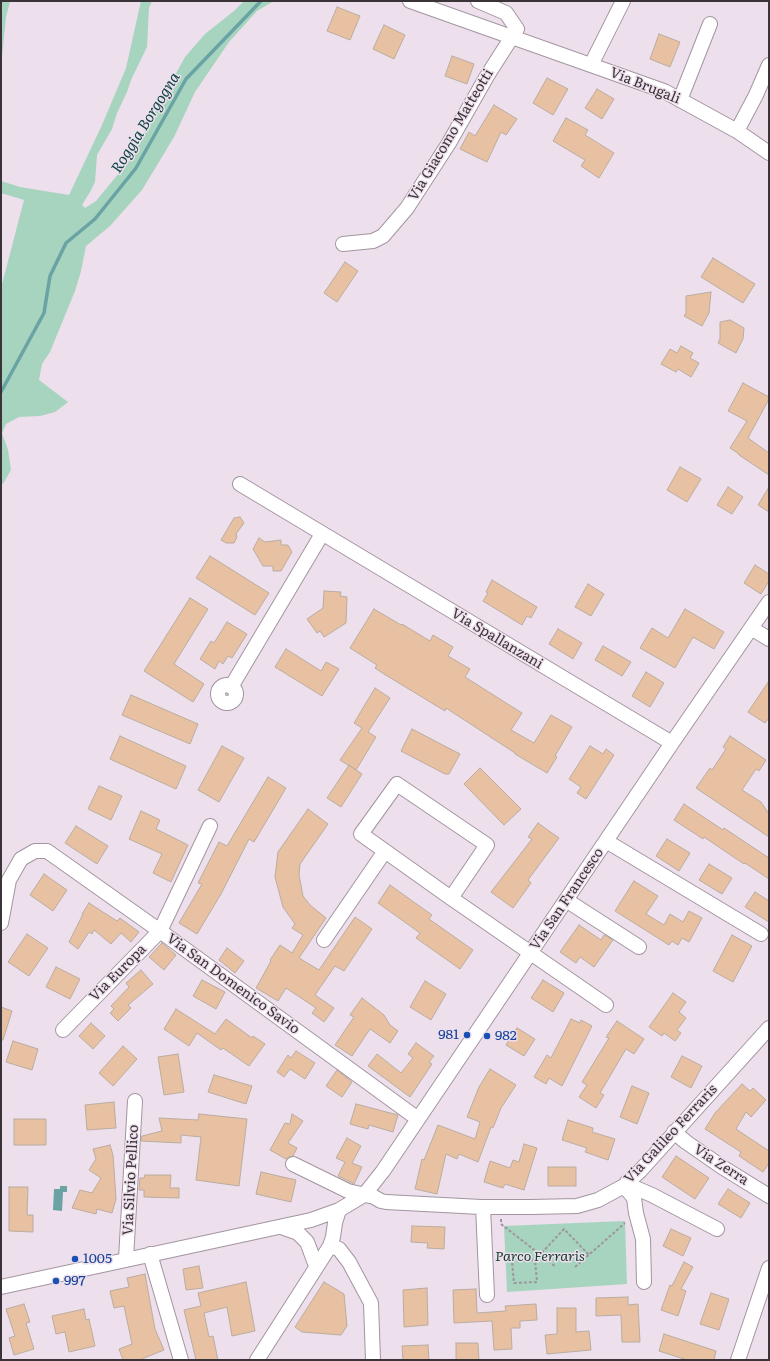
<!DOCTYPE html>
<html>
<head>
<meta charset="utf-8">
<style>
	body { margin:0 }
	#map { position:relative; width:770px; height:1361px; overflow:hidden; background:#eddfec; font-family:Literata,serif }
	canvas { display:block }
	.frame { position:absolute; inset:0; border:2px solid #3a3439; pointer-events:none }
</style>
</head>
<body>
<div id="map">
<canvas width="770" height="1361"></canvas>
<div class="frame"></div>
</div>
<script>
const ctx = document.querySelector('canvas').getContext('2d');
ctx.lineJoin = 'round';
function paint(path, color) {
  ctx.fillStyle = color;
  ctx.fill(path, 'evenodd');
}
function poly(rows) {
  const path = new Path2D();
  for (const r of rows) {
    if (r.length === 3) {
      path.moveTo(r[0] + r[2], r[1]);
      path.arc(r[0], r[1], r[2], 0, 2 * Math.PI);
      continue;
    }
    path.moveTo(r[0], r[1]);
    for (let i = 2; i < r.length; i += 2) path.lineTo(r[i], r[i + 1]);
  }
  return path;
}
function trace(path, color, width, dash) {
  ctx.strokeStyle = color;
  ctx.lineWidth = width;
  ctx.lineCap = dash ? 'butt' : 'round';
  ctx.setLineDash(dash || []);
  ctx.stroke(path);
}
function write(font, color, halo, rows, align = 'center') {
  ctx.font = font + ' Literata,serif';
  ctx.lineWidth = 3;
  ctx.setLineDash([]);
  ctx.textBaseline = 'middle';
  ctx.strokeStyle = halo;
  ctx.fillStyle = color;
  for (const [text, x, y, turn = 0] of rows) {
    ctx.save();
    ctx.translate(x, y);
    ctx.rotate((+turn || 0) * Math.PI / 180);
    ctx.textAlign = isNaN(turn) ? turn : align;
    if (halo) ctx.strokeText(text, 0, 0);
    ctx.fillText(text, 0, 0);
    ctx.restore();
  }
}
paint(poly([
	[1,1,10,1,6,17,1,67],
	[141,1,152,1,149,8,147,47,131,80,127,92,117,113,112,129,97,155,95,182,90,192,82,205,85,208,96,201,128,162,135,151,158,106,185,57,205,34,234,11,244,1,274,1,257,11,229,42,195,92,174,137,142,190,110,226,86,246,81,271,75,291,50,352,42,364,39,380,68,402,55,412,40,416,19,417,6,424,2,433,8,450,11,470,3,484,1,483,1,288,24,200,1,193,1,181,20,187,69,195,102,125,126,68],
	[625,1221,627,1284,507,1292,504,1226]
]), '#a7d4bf');
paint(poly([
	[60,1186,67,1186,67,1192,63,1192,62,1211,53,1210,54,1189,60,1189]
]), '#69a3a3');
trace(poly([
	[1,392,44,313,50,276,66,243,95,219,136,168,186,79,261,1]
]), '#69a3a3', 3.5);
const building = poly([
	[337,7,360,16,350,40,327,31,337,7],
	[384,25,405,35,394,59,373,49,384,25],
	[659,34,680,42,670,67,650,59,659,34],
	[452,56,474,64,467,84,445,76,452,56],
	[547,78,568,89,553,115,533,103,547,78],
	[597,89,614,99,602,119,585,108,597,89],
	[494,105,517,119,506,135,501,132,487,162,460,149,469,132,475,136,494,105],
	[566,118,588,130,585,135,614,153,599,178,581,166,585,160,553,141,566,118],
	[713,258,755,284,743,303,701,277,713,258],
	[345,262,358,271,337,302,324,293,345,262],
	[711,292,709,313,702,326,684,316,686,313,686,296,711,292],
	[730,320,744,328,743,339,736,353,718,343,720,339,720,322,730,320],
	[681,346,693,353,690,358,699,363,691,377,678,369,676,372,661,364,670,349,677,353,681,346],
	[743,383,769,397,769,399,748,438,769,453,769,475,739,455,739,454,730,448,747,421,728,411,743,383],
	[680,467,701,479,687,502,667,490,680,467],
	[728,487,743,497,732,514,717,505,728,487],
	[769,487,769,512,758,505,769,487],
	[240,517,244,523,236,534,237,537,234,543,226,543,221,540,234,518,240,517],
	[259,538,265,542,281,540,281,545,288,545,292,552,281,571,273,571,273,566,263,566,253,549,259,538],
	[210,556,269,593,255,615,196,578,210,556],
	[755,565,769,574,769,581,761,594,744,583,755,565],
	[492,580,537,607,531,618,527,616,522,625,483,601,488,593,486,592,492,580],
	[588,584,604,594,591,616,575,607,588,584],
	[324,591,341,592,340,596,347,597,346,623,324,637,320,631,317,633,307,619,323,608,324,591],
	[190,598,208,609,174,664,204,684,193,702,144,671,190,598],
	[374,609,401,625,402,624,430,641,433,635,453,647,448,656,470,669,465,677,522,713,511,730,534,743,551,715,572,727,555,756,557,757,547,773,515,754,515,753,446,708,445,711,384,674,375,668,377,665,350,648,374,609],
	[685,609,724,632,714,649,693,637,675,668,640,648,652,628,668,638,685,609],
	[227,622,247,634,232,658,228,656,223,664,219,661,215,669,200,659,211,641,214,643,227,622],
	[558,629,582,643,573,659,549,644,558,629],
	[603,646,631,662,622,676,595,660,603,646],
	[286,649,321,671,326,662,339,669,322,696,275,667,286,649],
	[646,672,664,683,650,707,632,696,646,672],
	[769,681,769,718,765,723,748,712,769,681],
	[375,688,390,698,368,732,376,737,356,770,340,760,362,728,354,723,375,688],
	[131,695,198,724,190,744,122,715,131,695],
	[412,729,460,754,449,774,445,774,401,751,412,729],
	[120,736,186,766,176,789,110,759,120,736],
	[730,736,766,760,759,771,756,769,742,790,761,802,769,814,769,837,696,788,710,768,712,770,726,749,723,747,730,736],
	[222,746,244,758,219,802,198,790,222,746],
	[590,746,603,754,606,749,614,755,586,799,577,793,581,787,569,779,590,746],
	[349,765,362,774,341,807,327,798,349,765],
	[480,768,521,809,504,825,464,784,480,768],
	[268,777,286,788,254,842,249,839,221,894,197,934,179,923,202,884,198,883,219,842,227,846,268,777],
	[99,786,122,796,111,820,88,809,99,786],
	[684,804,723,830,724,828,769,858,769,879,745,863,744,864,704,837,703,839,674,820,684,804],
	[308,809,328,824,300,864,299,875,303,896,310,905,326,918,299,958,319,970,355,917,372,929,344,971,335,966,315,995,334,1008,324,1022,312,1013,316,1008,286,988,278,1001,256,988,271,961,270,960,280,945,292,953,303,935,292,928,295,924,283,907,275,877,278,852,308,809],
	[141,811,160,820,156,829,188,845,171,882,153,873,162,854,129,839,141,811],
	[538,823,559,838,528,880,531,883,513,908,491,892,532,839,528,837,538,823],
	[76,826,108,846,97,864,65,843,76,826],
	[667,839,690,853,679,871,656,856,667,839],
	[709,864,732,878,722,894,699,880,709,864],
	[44,874,67,890,53,911,30,895,44,874],
	[634,881,658,896,646,914,664,925,670,914,683,922,689,911,702,918,689,942,682,938,678,945,672,941,669,945,615,911,634,881],
	[390,885,432,915,429,919,473,950,460,969,416,938,420,933,378,903,390,885],
	[755,892,769,901,769,922,745,907,755,892],
	[89,903,117,921,120,918,139,932,131,942,121,933,111,944,94,930,92,934,89,932,78,949,69,942,83,914,82,914,89,903],
	[579,925,601,940,604,935,613,940,594,967,580,957,576,963,560,952,579,925],
	[27,934,48,948,29,976,8,962,27,934],
	[732,935,752,946,733,982,713,971,732,935],
	[162,943,176,955,164,970,149,957,162,943],
	[227,948,244,961,235,973,219,960,227,948],
	[56,967,80,979,70,999,46,987,56,967],
	[141,970,153,984,128,1005,131,1008,118,1021,110,1013,114,1009,111,1006,129,987,126,983,141,970],
	[202,980,225,992,216,1009,193,996,202,980],
	[543,980,564,993,553,1012,531,998,543,980],
	[425,981,446,994,431,1020,410,1007,425,981],
	[673,993,686,1002,679,1012,686,1018,677,1030,681,1033,675,1041,664,1033,662,1036,649,1027,673,993],
	[362,998,384,1015,390,1025,398,1031,390,1043,370,1029,352,1056,335,1045,354,1017,350,1015,362,998],
	[1,1007,12,1011,3,1040,1,1040,1,1007],
	[176,1009,215,1034,226,1019,252,1038,253,1036,265,1044,249,1066,223,1048,221,1050,197,1033,189,1046,164,1029,176,1009],
	[571,1019,580,1023,581,1020,592,1026,562,1086,549,1078,546,1084,534,1077,547,1055,551,1058,571,1019],
	[617,1021,644,1039,634,1054,626,1049,600,1093,604,1095,596,1108,579,1097,587,1085,582,1082,609,1038,606,1037,617,1021],
	[91,1023,105,1036,93,1049,79,1036,91,1023],
	[517,1028,535,1039,524,1056,506,1045,517,1028],
	[13,1041,38,1049,32,1070,6,1062,13,1041],
	[416,1043,434,1056,429,1062,432,1064,410,1097,368,1066,377,1054,401,1073,413,1058,408,1054,416,1043],
	[123,1046,137,1059,113,1086,99,1073,123,1046],
	[296,1051,315,1063,305,1079,290,1069,284,1077,277,1072,288,1055,291,1058,296,1051],
	[178,1054,184,1092,164,1095,158,1057,178,1054],
	[682,1056,702,1066,691,1088,671,1077,682,1056],
	[490,1069,516,1085,501,1108,493,1128,491,1127,478,1162,459,1154,457,1159,446,1154,437,1194,415,1189,422,1159,424,1160,438,1125,475,1139,480,1122,467,1117,479,1087,490,1069],
	[337,1070,352,1082,342,1097,326,1086,337,1070],
	[214,1075,252,1086,246,1104,208,1092,214,1075],
	[742,1084,750,1091,753,1088,766,1100,751,1117,746,1112,736,1129,769,1151,769,1163,763,1172,739,1156,741,1152,705,1129,715,1113,742,1084],
	[632,1086,649,1093,637,1124,620,1117,632,1086],
	[114,1102,116,1128,87,1130,85,1105,114,1102],
	[356,1104,398,1115,393,1132,369,1125,368,1129,350,1124,356,1104],
	[199,1114,247,1119,239,1186,196,1180,201,1137,181,1135,181,1143,141,1141,142,1136,162,1131,159,1118,198,1120,199,1114],
	[292,1114,303,1121,288,1143,297,1148,293,1156,289,1157,286,1159,270,1150,285,1123,290,1124,292,1114],
	[14,1119,46,1119,46,1145,14,1145,14,1119],
	[568,1120,593,1128,592,1132,615,1139,608,1160,585,1152,587,1148,562,1140,568,1120],
	[347,1138,361,1146,352,1163,362,1167,354,1184,338,1176,345,1162,336,1158,347,1138],
	[524,1144,537,1148,524,1190,505,1184,503,1188,484,1182,490,1161,510,1168,513,1160,519,1162,524,1144],
	[110,1145,113,1155,116,1199,112,1213,97,1209,96,1214,72,1208,80,1190,92,1193,101,1178,89,1170,96,1159,93,1149,110,1145],
	[676,1156,709,1178,695,1199,662,1177,676,1156],
	[548,1167,576,1167,576,1186,548,1186,548,1167],
	[261,1172,296,1180,291,1202,256,1194,261,1172],
	[145,1175,171,1175,170,1188,179,1188,179,1198,144,1197,144,1190,139,1190,140,1178,144,1178,145,1175],
	[9,1187,28,1187,27,1215,33,1215,33,1232,9,1231,9,1187],
	[728,1189,750,1203,741,1218,718,1204,728,1189],
	[412,1226,445,1227,444,1249,427,1248,428,1243,411,1242,412,1226],
	[671,1229,691,1238,683,1256,663,1246,671,1229],
	[684,1262,693,1267,681,1289,686,1291,678,1316,661,1310,670,1285,672,1286,684,1262],
	[199,1266,203,1288,186,1290,183,1269,199,1266],
	[145,1274,155,1329,164,1350,139,1360,123,1360,119,1349,132,1344,124,1306,114,1308,110,1291,129,1287,127,1278,145,1274],
	[246,1282,255,1331,232,1336,227,1307,204,1313,209,1337,213,1336,218,1360,196,1360,184,1310,201,1306,198,1293,246,1282],
	[324,1282,344,1294,347,1326,341,1335,302,1332,295,1327,324,1282],
	[427,1288,428,1325,404,1327,403,1290,427,1288],
	[476,1289,477,1313,506,1311,505,1306,536,1304,537,1320,520,1321,520,1328,511,1328,512,1349,494,1350,492,1321,454,1323,453,1290,476,1289],
	[711,1293,729,1299,719,1330,700,1324,711,1293],
	[628,1297,628,1305,638,1304,640,1342,622,1342,621,1315,596,1316,596,1298,628,1297],
	[24,1304,30,1322,26,1323,34,1349,14,1355,9,1338,15,1336,6,1309,24,1304],
	[557,1308,576,1308,576,1332,589,1331,591,1350,547,1354,545,1335,557,1334,557,1308],
	[84,1309,86,1320,89,1319,95,1346,69,1352,65,1332,56,1334,52,1316,84,1309],
	[664,1334,716,1351,714,1360,687,1360,659,1351,664,1334],
	[456,1343,478,1343,479,1360,456,1360,456,1343],
	[428,1345,429,1360,403,1360,402,1346,428,1345]
]);
paint(building, '#e7c1a1');
trace(building, '#baaca1', 1);
const minor = poly([
	[410,1,664,91,737,131,769,153],
	[591,65,623,1],
	[680,100,710,24],
	[737,131,756,95,769,65],
	[343,244,373,241,383,236,407,208,449,143,487,76,517,29,506,13,478,1],
	[240,484,672,743],
	[751,628,769,639],
	[227,694,9],
	[231,687,322,534],
	[606,841,761,934],
	[451,898,361,834,397,784,487,845,451,898,606,1005],
	[566,900,639,947],
	[1,923,9,880,21,859,35,851,47,851,160,931,418,1119],
	[324,940,385,851],
	[63,1030,160,931,210,826],
	[674,1132,686,1142,722,1167,769,1196],
	[293,1164,348,1191,374,1197,381,1201,386,1202,481,1207,531,1207,577,1206,598,1200,624,1186,640,1171,769,1028],
	[627,1182,631,1186,652,1195,717,1229],
	[624,1186,634,1198,636,1213,643,1239,644,1282],
	[483,1207,487,1295],
	[281,1227,298,1233,307,1242,316,1266],
	[330,1246,339,1249,349,1262,371,1303,373,1360],
	[150,1254,181,1360],
	[126,1259,135,1101],
	[1,1287,311,1220,339,1210,364,1195,383,1171,672,743,769,602],
	[257,1360,330,1246,333,1237,335,1223,339,1210],
	[738,1360,769,1268]
]);
trace(minor, '#a295a0', 16);
trace(poly([
	[501,1219,501,1224,556,1267],
	[535,1260,512,1261,514,1283,537,1282,535,1260,564,1229,589,1255],
	[575,1267,625,1223]
]), '#9f959e', 2, [3, 2]);
trace(minor, '#fff', 14);
for (const [x, y, r, color] of [
	[467,1035,4,"#1a4fb4"],
	[487,1036,4,"#1a4fb4"],
	[75,1259,4,"#1a4fb4"],
	[56,1281,4,"#1a4fb4"]
]) {
  const dot = new Path2D();
  dot.arc(x, y, r, 0, 2 * Math.PI);
  ctx.fillStyle = color;
  ctx.fill(dot);
  trace(dot, '#eddfec', 1.5);
}
write('14px', '#3a3439', '#eddfec', [
	["Via Brugali",645,86,22],
	["Via Giacomo Matteotti",451,135,-59],
	["Via Spallanzani",497,639,31],
	["Via San Francesco",567,899,-56],
	["Via Europa",118,973,-45],
	["Via San Domenico Savio",233,984,36],
	["Via Galileo Ferraris",671,1134,-47],
	["Via Zerra",721,1165,33],
	["Via Silvio Pellico",131,1180,-87]
]);
write('14px', '#164399', '#eddfec', [
	["981",459,1035,"right"],
	["982",495,1036],
	["1005",83,1259],
	["997",64,1281]
], 'left');
write('italic 14px', '#143d2d', '#eddfec', [
	["Parco Ferraris",540,1257]
]);
write('italic 15px', '#0f4546', '#eddfec', [
	["Roggia Borgogna",146,123,-58]
]);
</script>
</body>
</html>
